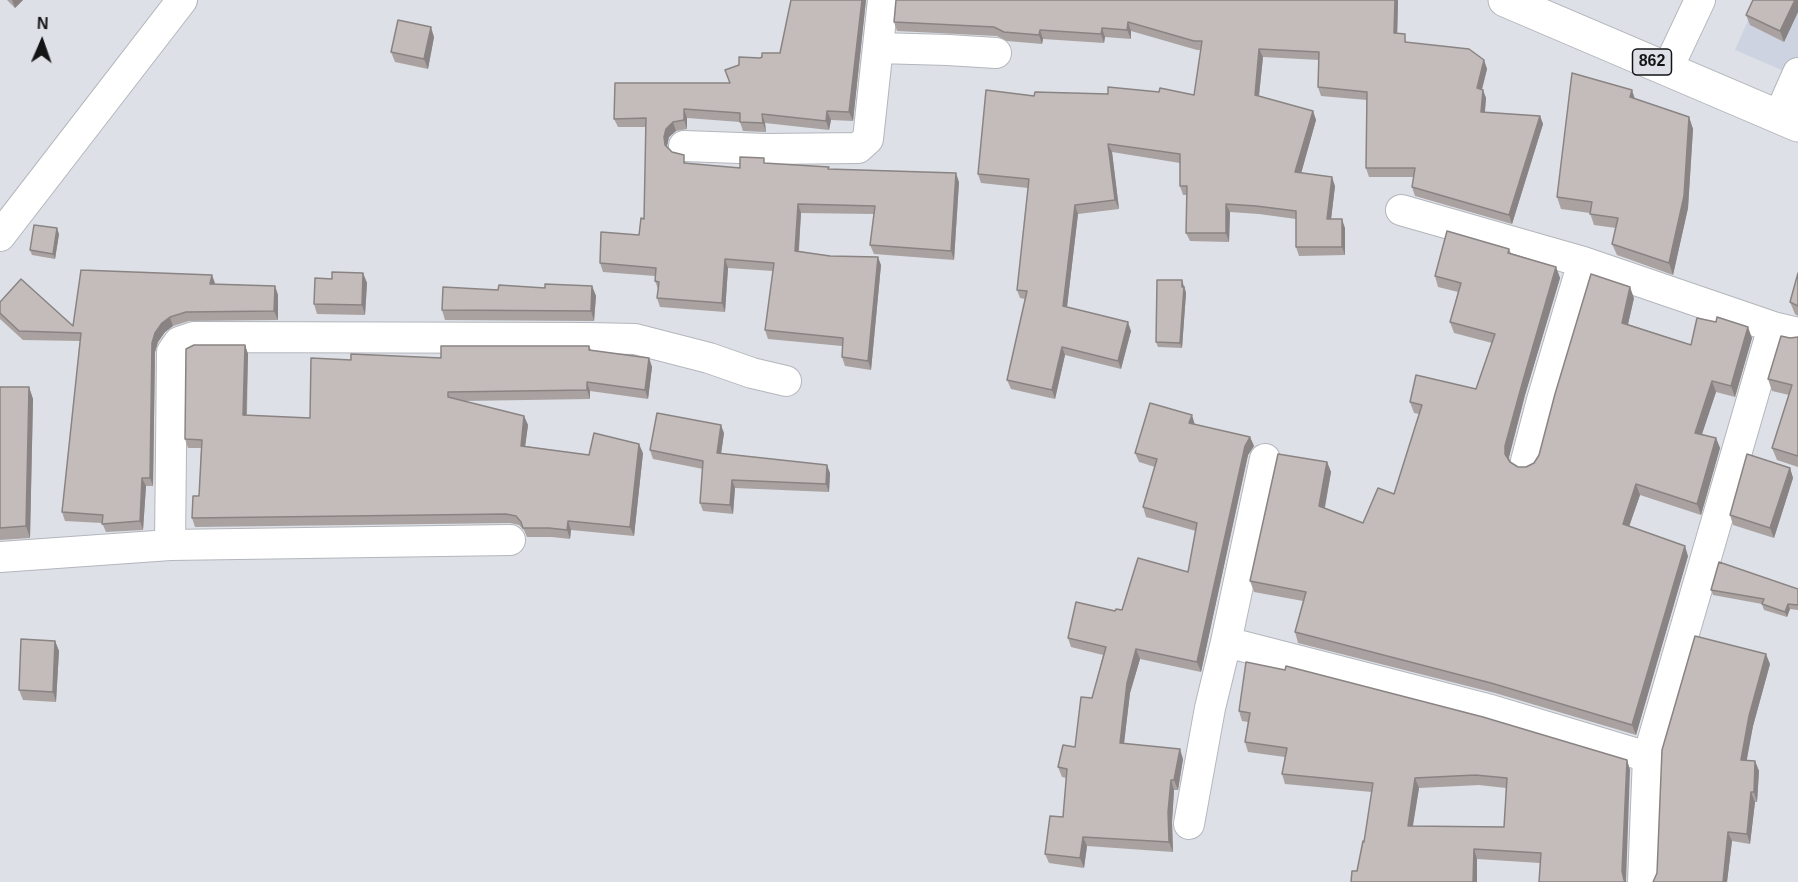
<!DOCTYPE html>
<html>
<head>
<meta charset="utf-8">
<style>
	body { margin:0 }
	#map { position:relative; width:1798px; height:882px; overflow:hidden; background:#dde0e6; font-family:Arial,sans-serif }
	canvas { display:block }
	.north { position:absolute; left:12px; top:12px; width:60px; height:60px; -webkit-text-stroke:4px #dde0e6; paint-order:stroke; rotate:2deg; font-size:16px; font-weight:700; line-height:24px; text-align:center; color:#131416 }
	.north::after { content:''; display:block; margin:auto; width:21px; height:27px; background:#131416; clip-path:polygon(50% 0,100% 100%,50% 72%,0 100%) }
</style>
</head>
<body>
<div id="map">
<canvas width="1798" height="882"></canvas>
<div class="north">N</div>
</div>
<script>
const ctx = document.querySelector('canvas').getContext('2d');
ctx.lineJoin = 'round';
function paint(path, color) {
  ctx.fillStyle = color;
  ctx.fill(path, 'evenodd');
}
function poly(rows) {
  const path = new Path2D();
  for (const r of rows) {
    path.moveTo(r[0], r[1]);
    for (let i = 2; i < r.length; i += 2) path.lineTo(r[i], r[i + 1]);
  }
  return path;
}
function trace(path, color, width, dash) {
  ctx.strokeStyle = color;
  ctx.lineWidth = width;
  ctx.lineCap = dash ? 'butt' : 'round';
  ctx.setLineDash(dash || []);
  ctx.stroke(path);
}
function write(font, color, halo, rows, align = 'center') {
  ctx.font = font + ' Arial,sans-serif';
  ctx.lineWidth = 4.5;
  ctx.setLineDash([]);
  ctx.textBaseline = 'middle';
  ctx.strokeStyle = halo;
  ctx.fillStyle = color;
  for (const [text, x, y, turn = 0] of rows) {
    ctx.save();
    ctx.translate(x, y);
    ctx.rotate((+turn || 0) * Math.PI / 180);
    ctx.textAlign = isNaN(turn) ? turn : align;
    if (halo) ctx.strokeText(text, 0, 0);
    ctx.fillText(text, 0, 0);
    ctx.restore();
  }
}
paint(poly([
	[1757,0,1798,0,1798,77,1735,50]
]), '#cdd3e0');
const minor = poly([
	[878,48,948,50,996,53],
	[1668,68,1700,0],
	[1779,116,1798,73],
	[684,146,767,149,858,148,868,139,883,0],
	[1401,210,1583,262,1773,327,1798,333],
	[0,236,182,0],
	[1526,461,1542,400,1583,262],
	[170,545,172,352,179,342,194,337,588,338,635,339,709,358,752,373,786,381],
	[0,557,170,545,510,540],
	[1226,642,1491,710,1648,757],
	[1189,824,1210,708,1226,642,1265,459],
	[1643,882,1648,757,1773,327]
]);
const major = poly([
	[1505,0,1798,125]
]);
trace(minor, '#b3b6bc', 32);
trace(major, '#b3b6bc', 35);
trace(minor, '#fff', 30);
trace(major, '#fff', 33);
paint(poly([
	[7,0,23,0,15,8],
	[791,0,866,0,853,121,831,120,829,130,765,123,766,132,743,131,740,122,687,118,687,129,676,131,669,137,667,146,672,152,688,164,740,168,766,164,959,182,954,260,874,254,870,245,874,214,801,213,799,251,881,265,871,370,845,366,842,357,842,346,768,339,765,330,773,271,728,268,725,312,660,307,657,298,658,289,655,281,655,276,603,272,600,263,639,235,644,219,646,127,618,127,614,119,730,83,760,58,780,53],
	[896,0,1398,0,1397,33,1408,43,1484,60,1487,69,1482,89,1486,98,1485,112,1540,116,1543,124,1512,224,1415,196,1412,187,1414,177,1369,177,1366,168,1367,100,1321,96,1318,87,1319,60,1263,57,1259,96,1313,111,1316,120,1301,173,1335,186,1331,219,1345,228,1345,255,1299,256,1296,247,1296,219,1259,214,1230,212,1229,242,1190,241,1186,233,1187,195,1183,195,1180,186,1180,163,1112,152,1119,209,1078,214,1067,307,1131,331,1121,369,1065,355,1055,399,1011,389,1007,380,1025,299,1020,298,1017,290,1028,188,981,183,978,174,1034,96,1108,94,1194,95,1201,50,1197,50,1131,31,1131,39,1105,37,1104,43,1043,39,1042,44,1007,41,997,36,897,31,894,22],
	[1798,0,1798,12,1784,42,1750,25,1746,15],
	[434,37,428,69,395,62,391,52],
	[1634,98,1689,117,1693,129,1688,208,1673,275,1617,255,1612,244,1616,228,1594,225,1590,213,1561,209,1557,197],
	[59,234,55,259,32,255,30,250],
	[1509,249,1511,253,1556,267,1560,278,1525,395,1509,457,1510,462,1518,467,1526,467,1534,463,1634,298,1628,324,1691,345,1752,338,1735,397,1716,392,1702,434,1716,438,1720,448,1701,515,1640,495,1629,527,1688,556,1636,735,1495,693,1298,643,1295,632,1303,601,1254,592,1250,581,1327,462,1331,472,1325,508,1363,523,1394,494,1419,414,1414,413,1410,402,1476,389,1492,343,1454,333,1450,322,1458,292,1438,287,1435,276],
	[363,273,367,283,365,315,317,314,314,304,332,279],
	[1798,273,1798,316,1795,314,1790,302],
	[215,284,275,286,278,295,278,320,189,321,173,326,165,332,158,342,155,352,153,486,146,486,143,530,106,532,102,523,65,521,62,512,80,341,23,340,0,319,0,302,73,326],
	[1184,285,1186,293,1182,348,1158,347,1156,342],
	[592,286,596,296,594,321,445,320,442,310,498,290],
	[1798,337,1798,467,1777,460,1772,448,1789,395,1772,391,1768,379,1790,338],
	[245,345,248,354,247,415,310,418,441,358,589,346,591,350,649,358,652,367,648,399,590,391,590,399,462,401,524,416,528,425,525,446,589,455,643,453,634,536,571,530,570,539,552,537,527,537,524,530,519,525,510,523,195,527,192,518,199,496,201,448,188,448,185,439],
	[0,387,29,387,33,399,30,538,0,540],
	[1195,425,1250,437,1254,446,1248,455,1201,672,1140,659,1130,693,1124,743,1183,759,1178,790,1174,790,1172,822,1173,852,1087,846,1084,868,1049,863,1045,854,1063,817,1067,778,1062,777,1058,767,1075,747,1092,698,1103,655,1071,647,1068,638,1115,611,1122,610,1188,572,1196,531,1146,517,1143,507,1155,467,1139,462,1135,453],
	[724,433,721,453,830,473,829,492,735,488,733,514,703,511,700,503,703,469,653,459,650,450],
	[1790,468,1793,478,1774,538,1733,525,1730,515],
	[1798,589,1798,610,1790,609,1787,617,1764,610,1762,604,1713,595,1711,590],
	[55,641,59,651,56,702,23,700,19,690],
	[1770,664,1753,726,1746,760,1755,761,1759,771,1757,802,1755,802,1750,844,1732,841,1727,882,1653,882],
	[1239,711,1627,760,1630,770,1540,863,1477,859,1357,871,1364,842,1372,792,1285,784,1282,774,1285,757,1248,752,1245,742,1248,722,1242,721],
	[1479,785,1506,788,1504,827,1413,826,1419,788]
]), '#a9a2a1');
paint(poly([
	[12,0,23,0,15,8],
	[862,0,866,0,853,121,849,112],
	[1395,0,1398,0,1398,2,1397,42,1394,33],
	[1795,0,1798,0,1798,12,1784,42,1780,31],
	[1128,22,1131,31,1131,39,1127,30],
	[431,27,434,37,428,69,424,59],
	[1102,28,1105,37,1104,43,1101,34],
	[1040,30,1043,39,1042,44,1039,35],
	[1259,49,1263,57,1258,104,1255,95],
	[1484,60,1487,69,1480,97,1477,88],
	[1483,90,1486,98,1484,121,1481,112],
	[1632,90,1636,102,1630,97],
	[684,109,687,118,687,129,684,120],
	[827,111,831,120,829,130,826,121],
	[1313,111,1316,120,1299,181,1295,172],
	[762,114,765,123,766,132,763,123],
	[1540,116,1543,124,1512,224,1509,215],
	[1689,117,1693,129,1688,208,1673,275,1669,263],
	[673,122,676,131,669,137,667,146,665,145,664,137,666,129],
	[1108,144,1112,152,1119,209,1115,200],
	[956,173,959,182,954,260,951,251],
	[1332,177,1335,186,1330,228,1327,219],
	[798,204,801,213,798,259,795,251],
	[1226,204,1230,212,1229,242,1226,233],
	[1075,205,1078,214,1066,315,1063,306],
	[1342,219,1345,228,1345,255,1342,247],
	[57,228,59,234,55,259,53,254],
	[878,257,881,265,871,370,868,361],
	[725,259,728,268,725,312,722,303],
	[1556,267,1560,278,1525,395,1509,457,1509,465,1505,454,1505,446,1522,384],
	[363,273,367,283,365,315,362,305],
	[212,275,215,283,213,292,210,284],
	[1182,280,1186,293,1182,348,1180,343],
	[275,286,278,295,278,320,274,311],
	[592,286,596,296,594,321,591,311],
	[1630,287,1634,298,1626,333,1622,323],
	[170,317,173,326,165,332,158,342,155,352,153,486,150,478,152,343,155,333,162,323],
	[1128,322,1131,331,1121,369,1118,361],
	[1748,327,1752,338,1735,397,1731,386],
	[245,345,248,354,246,424,243,415],
	[1062,347,1065,355,1055,399,1052,390],
	[649,358,652,367,648,399,645,390],
	[1712,381,1716,392,1699,443,1695,433],
	[587,382,590,391,590,399,587,390],
	[29,387,33,399,30,538,26,526],
	[1192,415,1195,425,1189,423],
	[524,416,528,425,524,455,521,446],
	[721,425,724,433,720,461,717,453],
	[1250,437,1254,446,1248,455,1201,672,1197,662,1245,446],
	[1716,438,1720,448,1701,515,1697,504],
	[639,444,643,453,634,536,630,527],
	[1327,462,1331,472,1323,516,1319,506],
	[827,465,830,473,829,492,826,484],
	[1790,468,1793,478,1774,538,1770,528],
	[142,478,146,486,143,530,140,521],
	[732,480,735,488,733,514,730,505],
	[1636,484,1640,495,1626,535,1623,524],
	[568,521,571,530,570,539,567,530],
	[1685,546,1688,556,1636,735,1632,725],
	[1788,604,1790,609,1787,617,1785,612],
	[55,641,59,651,56,702,53,692],
	[1136,649,1140,659,1130,693,1123,752,1120,743,1127,683],
	[1766,654,1770,664,1753,726,1745,770,1741,760,1749,716],
	[1180,749,1183,759,1178,790,1174,780],
	[1627,760,1630,770,1626,882,1625,882,1622,871],
	[1755,761,1759,771,1757,802,1754,792],
	[1415,778,1419,788,1411,836,1408,826],
	[1171,780,1174,790,1172,822,1173,852,1169,842,1168,812],
	[1751,792,1755,802,1750,844,1747,834],
	[1728,832,1732,841,1727,882,1723,882],
	[1083,837,1087,846,1084,868,1080,858],
	[1474,849,1477,859,1477,882,1473,882]
]), '#898483');
const building = poly([
	[791,0,862,0,849,112,827,111,826,121,762,114,763,123,740,122,740,113,684,109,684,120,673,122,666,129,664,137,665,145,672,152,684,155,684,163,740,168,740,157,764,158,764,163,829,167,828,169,956,173,951,251,870,245,875,206,798,204,795,251,830,256,878,257,868,361,842,357,843,338,765,330,774,263,725,259,722,303,657,298,659,282,655,281,656,268,600,263,601,232,639,235,641,218,644,219,646,118,614,119,615,83,730,83,725,70,739,65,739,57,760,58,762,57,762,53,780,53,791,0],
	[896,0,1395,0,1394,33,1405,34,1405,42,1469,49,1484,60,1477,88,1483,90,1481,112,1540,116,1509,215,1412,187,1415,168,1366,168,1367,92,1318,87,1319,52,1259,49,1255,95,1313,111,1295,172,1332,177,1327,219,1342,219,1342,247,1296,247,1296,211,1256,206,1226,204,1226,233,1186,233,1187,186,1180,186,1180,154,1108,144,1115,200,1075,205,1063,306,1128,322,1118,361,1062,347,1052,390,1007,380,1027,291,1017,290,1029,179,978,174,986,90,1034,96,1035,92,1108,94,1108,87,1159,92,1160,88,1194,95,1202,41,1194,41,1128,22,1127,30,1102,28,1101,34,1040,30,1039,35,1004,32,994,27,894,22,896,0],
	[1753,0,1795,0,1780,31,1746,15,1753,0],
	[398,20,431,27,424,59,391,52,398,20],
	[1572,73,1632,90,1630,97,1689,117,1684,196,1669,263,1612,244,1618,218,1590,214,1592,202,1557,197,1572,73],
	[34,225,57,228,53,254,30,250,34,225],
	[1447,231,1509,249,1508,253,1556,267,1522,384,1505,446,1505,454,1510,462,1518,467,1526,467,1534,463,1539,455,1555,394,1591,274,1630,287,1622,323,1691,345,1697,318,1716,322,1717,317,1748,327,1731,386,1712,381,1695,433,1716,438,1697,504,1636,484,1623,524,1685,546,1632,725,1491,683,1295,632,1306,592,1250,581,1278,454,1327,462,1319,506,1363,523,1378,488,1394,494,1422,405,1410,402,1416,375,1476,389,1495,334,1450,322,1461,283,1435,276,1447,231],
	[81,270,212,275,210,284,275,286,274,311,186,312,170,317,162,323,155,333,152,343,150,478,142,478,140,521,102,524,103,515,62,512,81,333,19,331,0,313,0,302,21,279,73,326,81,270],
	[332,272,363,273,362,305,314,304,315,278,332,279,332,272],
	[1798,273,1798,306,1790,302,1798,273],
	[1157,280,1182,280,1182,287,1184,287,1180,343,1156,342,1157,280],
	[545,284,592,286,591,311,442,310,443,287,498,290,499,285,545,288,545,284],
	[1781,336,1790,338,1798,337,1798,456,1772,448,1792,385,1768,379,1781,336],
	[194,345,245,345,243,415,310,418,311,358,351,360,351,354,441,358,441,346,589,346,589,350,649,358,645,390,587,382,587,390,448,392,448,397,524,416,521,446,589,455,594,433,639,444,630,527,568,521,567,530,549,528,523,528,521,522,516,516,506,514,192,518,193,496,199,496,202,440,185,439,186,349,194,345],
	[0,387,29,387,26,526,0,528,0,387],
	[1150,403,1192,415,1189,423,1250,437,1245,446,1197,662,1136,649,1127,683,1120,743,1180,749,1174,780,1171,780,1168,812,1169,842,1083,837,1080,858,1045,854,1050,816,1063,817,1067,769,1058,767,1063,745,1075,747,1081,697,1092,698,1106,647,1068,638,1076,602,1115,611,1116,609,1122,610,1138,558,1188,572,1197,523,1143,507,1157,459,1135,453,1150,403],
	[657,413,721,425,717,453,827,465,826,484,732,480,730,505,700,503,703,461,650,450,657,413],
	[1747,454,1790,468,1770,528,1730,515,1747,454],
	[1719,562,1798,589,1798,605,1788,604,1785,612,1762,604,1764,599,1711,590,1719,562],
	[1695,636,1766,654,1749,716,1741,760,1755,761,1754,792,1751,792,1747,834,1728,832,1723,882,1653,882,1657,873,1662,750,1695,636],
	[21,639,55,641,53,692,19,690,21,639],
	[1246,662,1285,670,1286,666,1483,717,1627,760,1622,871,1624,880,1626,882,1539,882,1541,853,1474,849,1473,882,1351,882,1352,871,1357,871,1363,841,1364,842,1373,783,1282,774,1287,748,1245,742,1250,713,1239,711,1246,662],
	[1475,775,1507,778,1504,827,1408,826,1415,778,1475,775]
]);
paint(building, '#c4bcbb');
trace(building, '#898483', 1.5);
for (const [x, y, w] of [
	[1652,62,39]
]) {
  const box = new Path2D();
  box.roundRect(x - w / 2, y - 13, w, 26, 4.5);
  ctx.fillStyle = '#dde0e6';
  ctx.fill(box);
  trace(box, '#131416', 1.5);
}
write('bold 16px', '#131416', null, [
	["862",1652,62]
]);
</script>
</body>
</html>
